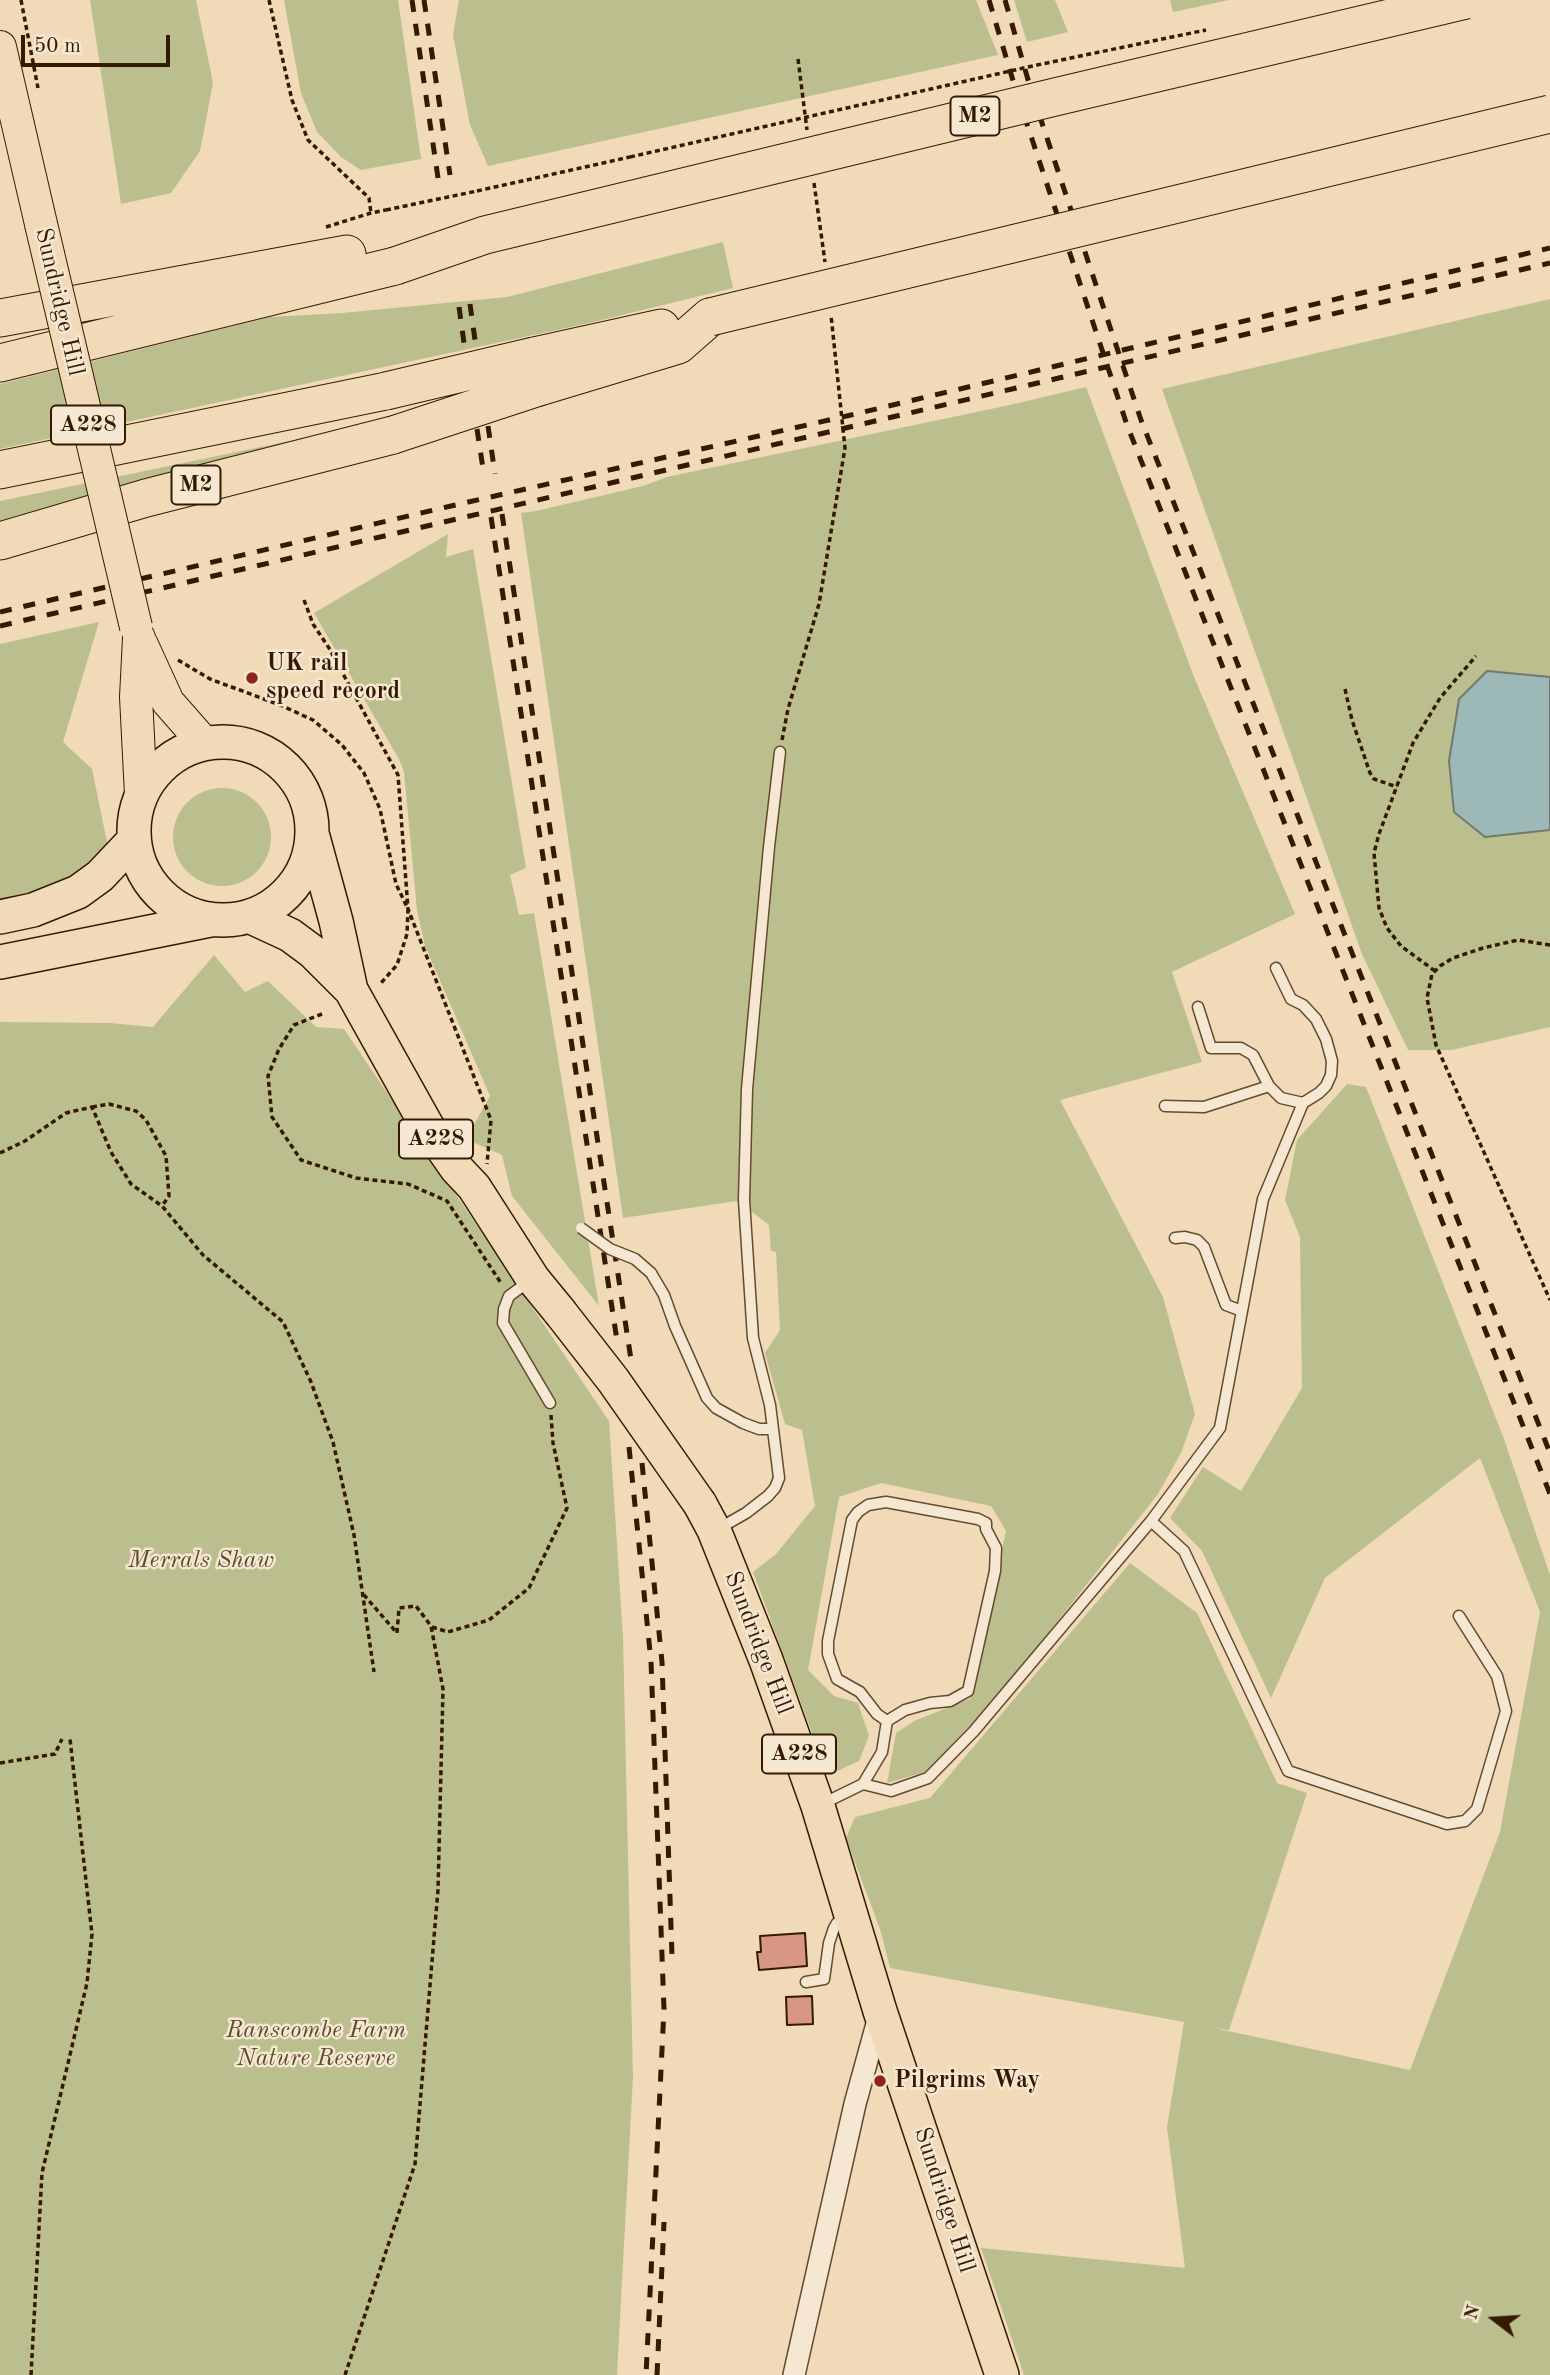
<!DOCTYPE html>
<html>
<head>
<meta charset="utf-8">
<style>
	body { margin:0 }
	#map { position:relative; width:1550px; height:2375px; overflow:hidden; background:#f0dab8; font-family:"Old Standard TT",serif }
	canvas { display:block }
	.north { position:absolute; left:1459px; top:2284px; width:70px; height:70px; -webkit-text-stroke:5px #f5e7d1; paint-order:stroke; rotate:287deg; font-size:19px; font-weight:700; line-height:28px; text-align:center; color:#351a00 }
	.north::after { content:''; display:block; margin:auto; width:24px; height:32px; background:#351a00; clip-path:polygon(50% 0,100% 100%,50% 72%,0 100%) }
	.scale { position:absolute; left:21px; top:35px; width:149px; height:32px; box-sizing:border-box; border:4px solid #351a00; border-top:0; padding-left:9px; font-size:21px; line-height:24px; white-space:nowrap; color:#351a00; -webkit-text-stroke:5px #f5e7d1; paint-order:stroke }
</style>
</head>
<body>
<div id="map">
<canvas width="1550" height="2375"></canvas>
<div class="north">N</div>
<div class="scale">50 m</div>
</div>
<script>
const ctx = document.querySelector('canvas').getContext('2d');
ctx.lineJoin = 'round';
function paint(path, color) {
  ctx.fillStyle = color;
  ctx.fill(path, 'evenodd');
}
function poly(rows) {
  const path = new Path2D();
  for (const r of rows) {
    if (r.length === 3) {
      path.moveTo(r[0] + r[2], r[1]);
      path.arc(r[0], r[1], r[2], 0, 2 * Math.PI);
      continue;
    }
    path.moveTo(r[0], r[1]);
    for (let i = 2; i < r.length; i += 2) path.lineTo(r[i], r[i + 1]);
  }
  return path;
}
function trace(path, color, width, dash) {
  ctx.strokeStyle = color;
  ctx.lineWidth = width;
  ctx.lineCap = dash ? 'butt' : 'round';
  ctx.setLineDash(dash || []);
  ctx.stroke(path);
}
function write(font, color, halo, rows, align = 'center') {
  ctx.font = font + ' "Old Standard TT",serif';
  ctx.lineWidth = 5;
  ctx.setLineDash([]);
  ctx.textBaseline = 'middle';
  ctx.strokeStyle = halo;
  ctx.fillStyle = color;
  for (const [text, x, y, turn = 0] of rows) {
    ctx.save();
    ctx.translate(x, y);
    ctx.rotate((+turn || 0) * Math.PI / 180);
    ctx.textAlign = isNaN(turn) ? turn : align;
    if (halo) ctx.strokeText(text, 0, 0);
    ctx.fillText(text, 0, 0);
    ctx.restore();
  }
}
paint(poly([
	[90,0,196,0,213,83,200,151,171,193,121,204],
	[284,0,398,0,421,159,361,170,341,157,317,132,301,93],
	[459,0,976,0,998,55,488,166,470,125,453,35],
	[1014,0,1055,0,1068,32,1027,42],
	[1170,0,1229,0,1173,12],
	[723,242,733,288,585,324,0,449,0,384,270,317,342,313,507,297],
	[1550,299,1550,677,1487,671,1485,837,1550,830,1550,1027,1452,1050,1408,1050,1362,954,1162,389],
	[1086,387,1194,677,1295,914,1172,972,1202,1062,1060,1100,1163,1297,1195,1414,1181,1453,1158,1494,997,1698,925,1772,887,1783,896,1733,916,1720,970,1699,1006,1531,991,1506,881,1483,839,1497,808,1670,834,1696,858,1703,869,1736,859,1761,833,1773,822,1760,753,1572,776,1554,815,1506,802,1430,785,1424,765,1353,780,1330,776,1252,771,1251,769,1225,751,1211,750,1199,623,1218,521,513,536,511,643,486,667,477,1010,405],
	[386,421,0,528,0,501],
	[448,534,446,557,473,549,526,868,510,875,519,915,534,913,599,1306,512,1196,502,1155,466,1139,490,1096,425,946,417,910,404,772,399,759,314,613],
	[99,622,63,742,92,769,108,847,72,879,0,906,0,644],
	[222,837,49],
	[214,955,245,992,268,981,316,1027,344,1029,609,1421,623,1637,633,2077,617,2375,0,2375,0,1022,110,1023,153,1027],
	[1347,1084,1366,1087,1504,1439,1550,1575,1550,2375,1024,2375,981,2248,1185,2268,1167,2127,1184,2022,890,1968,881,1932,846,1838,855,1817,930,1798,1130,1563,1197,1613,1277,1783,1307,1793,1229,2030,1214,2028,1410,2070,1500,1832,1540,1612,1480,1458,1325,1578,1271,1698,1202,1551,1170,1518,1203,1467,1241,1491,1302,1388,1300,1237,1285,1200,1297,1140]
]), '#bbbf8e');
const water = poly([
	[1487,671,1550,677,1550,830,1485,837,1454,812,1449,761,1459,699,1487,671]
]);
paint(water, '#9db9b7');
trace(water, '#73796e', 2);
const building = poly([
	[805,1933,807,1966,759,1970,757,1952,761,1952,760,1936,805,1933],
	[812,1996,813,2024,787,2025,786,1997,812,1996]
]);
paint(building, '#d89687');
trace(building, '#351a00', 2);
const service = poly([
	[1198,1007,1211,1048,1241,1048,1253,1055,1269,1086,1281,1098,1303,1103],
	[1165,1106,1204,1107,1269,1086],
	[1175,1238,1185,1237,1197,1240,1204,1247,1226,1305,1242,1311],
	[651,1273,664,1295,675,1326,707,1398,716,1408,743,1423,759,1429,772,1429],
	[531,1280,509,1296,504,1309,503,1323,550,1403],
	[1151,1521,1184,1551,1288,1771,1447,1824,1465,1821,1477,1809,1506,1711,1497,1676,1459,1616],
	[718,1529,746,1513,768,1496,775,1488,779,1478,770,1405,753,1338,744,1200,747,1089,769,847,780,752],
	[863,1784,891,1791,928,1778,974,1731,1151,1521,1220,1428,1263,1199,1303,1103,1319,1093,1326,1086,1331,1075,1332,1061,1326,1039,1316,1019,1303,1005,1291,999,1276,968],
	[820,1805,863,1784,882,1752,887,1721,905,1710,930,1703,950,1701,968,1691,995,1571,996,1548,986,1529,986,1523,978,1519,886,1502,868,1505,858,1512,852,1520,828,1641,828,1654,837,1679,860,1692,877,1714,887,1721],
	[806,1982,824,1979,829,1943,834,1928,837,1923,849,1920]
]);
const minor = poly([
	[794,2375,855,2104,880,2013]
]);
const primary = poly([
	[0,47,41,224],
	[139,638,136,697,141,795],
	[142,645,168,702,204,743]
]);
const trunk = poly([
	[223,831,89],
	[313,837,336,921,351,990],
	[0,917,33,910,78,892,100,876,134,840],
	[251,917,290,935,313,952,351,990,427,1126,457,1169,474,1187,533,1279,560,1312],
	[0,962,210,920],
	[700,1504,714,1530,766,1660,818,1806,880,2011,1002,2375]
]);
const motorway = poly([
	[0,318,347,254],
	[534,356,661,328],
	[0,363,395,266],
	[539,387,678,345,710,317],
	[0,470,386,391],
	[0,541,146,498,393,435]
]);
trace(service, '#644a2e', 13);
trace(minor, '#644a2e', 24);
trace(primary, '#351a00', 34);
trace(trunk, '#351a00', 36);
trace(motorway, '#351a00', 39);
trace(poly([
	[21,0,38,88],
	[269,0,292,100,308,140,369,198,371,213],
	[798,59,807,130],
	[814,183,825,262],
	[477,191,630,157],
	[326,227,371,213,386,210],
	[304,600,313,624,329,648,398,775,408,909,491,1120,487,1164],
	[178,660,210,679,280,705,313,720,342,745,364,773,380,809,396,884,408,909,407,934,397,965,380,984],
	[1345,689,1352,720,1370,773,1374,779,1397,787],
	[782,740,788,709,819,604,845,448,831,315],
	[1550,945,1518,940,1483,948,1453,958,1440,966,1432,974,1427,998,1436,1045,1550,1300],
	[1435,971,1401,946,1387,928,1379,908,1374,853,1379,834,1413,743,1440,698,1476,656],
	[322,1014,294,1025,279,1049,268,1076,272,1117,301,1160,356,1178,408,1184,447,1201,501,1283],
	[92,1107,109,1104,136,1111,146,1120,166,1156,169,1196,162,1206],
	[0,1153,25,1141,66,1113,92,1107,111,1152,131,1184,162,1206,203,1255,283,1322,311,1382,333,1442,354,1535,374,1672],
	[432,1627,448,1632,489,1620,529,1588,567,1508,553,1443,551,1415],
	[0,1763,55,1754,62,1739],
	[31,2375,42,2173,87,1983,92,1934,70,1739],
	[345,2375,415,2164,438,1890,443,1689,431,1626,416,1606,399,1608,397,1633,364,1595]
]), '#351a00', 3.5, [5, 3.5]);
trace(service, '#f5e7d1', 10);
trace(minor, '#f5e7d1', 21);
trace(primary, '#f0dab8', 32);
trace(trunk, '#f0dab8', 33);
trace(motorway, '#f0dab8', 37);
trace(poly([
	[412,0,438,178],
	[424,0,450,175],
	[989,0,1017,94,1127,425,1550,1494],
	[1005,0,1031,90,1141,420,1550,1453],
	[470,304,476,347],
	[459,307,465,350],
	[488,426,495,474],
	[477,429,484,475],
	[502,514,632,1366],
	[491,517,618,1347],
	[0,612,451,506,851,415,1550,248],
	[0,626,1550,263],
	[629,1447,651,1661,664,2009,646,2375],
	[642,1463,662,1662,672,1956],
	[657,2375,664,2222]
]), '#351a00', 5, [12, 12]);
const serviceBridge = poly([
	[581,1228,610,1249,635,1259,651,1273]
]);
const primaryBridge = poly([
	[41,224,136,627]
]);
const trunkBridge = poly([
	[560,1312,613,1380,700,1504]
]);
const motorwayBridge = poly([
	[395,266,485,235,1055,97,1466,0],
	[710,317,1550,114],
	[386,391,534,356],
	[393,435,539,387]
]);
trace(serviceBridge, '#644a2e', 13, []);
trace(primaryBridge, '#351a00', 34, []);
trace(trunkBridge, '#351a00', 36, []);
trace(motorwayBridge, '#351a00', 39, []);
trace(poly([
	[630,157,1037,65,1206,30],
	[386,210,477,191]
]), '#351a00', 3.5, [5, 3.5]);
trace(serviceBridge, '#f5e7d1', 10);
trace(primaryBridge, '#f0dab8', 32);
trace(trunkBridge, '#f0dab8', 33);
trace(motorwayBridge, '#f0dab8', 37);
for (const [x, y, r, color] of [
	[252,678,7,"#8f2418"],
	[880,2081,7,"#8f2418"]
]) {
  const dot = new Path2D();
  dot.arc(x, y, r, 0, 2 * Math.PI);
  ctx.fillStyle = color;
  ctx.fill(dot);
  trace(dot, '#f5e7d1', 2.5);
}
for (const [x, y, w] of [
	[975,116,49],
	[88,425,74],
	[196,485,49],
	[436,1139,74],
	[799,1754,74]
]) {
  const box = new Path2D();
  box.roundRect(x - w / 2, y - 19.5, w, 39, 5);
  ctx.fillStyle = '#f5e7d1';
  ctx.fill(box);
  trace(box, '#351a00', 2);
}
write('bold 23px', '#351a00', null, [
	["M2",975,116],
	["A228",88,425],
	["M2",196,485],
	["A228",436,1139],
	["A228",799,1754]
]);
write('24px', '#351a00', '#f5e7d1', [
	["Sundridge Hill",59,302,77],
	["Sundridge Hill",758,1643,69],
	["Sundridge Hill",944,2200,72]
]);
write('bold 24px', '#351a00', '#f5e7d1', [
	["UK rail",266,664],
	["speed record",266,692],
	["Pilgrims Way",894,2081]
], 'left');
write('italic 24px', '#5d4c2b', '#f5e7d1', [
	["Merrals Shaw",201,1561],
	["Ranscombe Farm",316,2031],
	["Nature Reserve",316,2059]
]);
</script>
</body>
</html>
